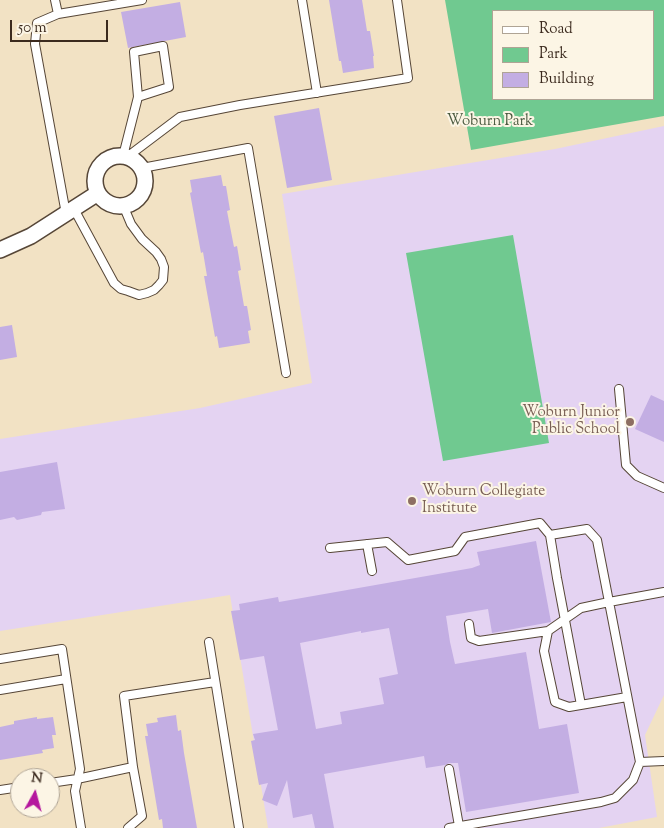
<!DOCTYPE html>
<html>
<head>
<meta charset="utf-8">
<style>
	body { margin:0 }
	#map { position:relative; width:664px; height:828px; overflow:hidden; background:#f2e2c4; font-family:"Sorts Mill Goudy",serif }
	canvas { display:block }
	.legend { position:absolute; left:492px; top:10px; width:162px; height:90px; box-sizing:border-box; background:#fcf5e5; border:1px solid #afa495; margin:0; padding:6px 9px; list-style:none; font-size:15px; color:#3b2a1e }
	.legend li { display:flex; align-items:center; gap:10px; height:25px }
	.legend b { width:25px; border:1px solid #afa495 }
	.north { position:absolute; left:10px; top:768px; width:50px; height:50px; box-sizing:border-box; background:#fcf5e5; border:1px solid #afa495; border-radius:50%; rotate:7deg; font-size:14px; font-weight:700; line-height:20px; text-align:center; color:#3b2a1e }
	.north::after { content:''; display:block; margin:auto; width:18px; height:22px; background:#b5179e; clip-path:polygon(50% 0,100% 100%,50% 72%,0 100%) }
	.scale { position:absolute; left:10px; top:20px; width:98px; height:22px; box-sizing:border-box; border:2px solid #3b2a1e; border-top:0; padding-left:6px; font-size:15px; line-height:18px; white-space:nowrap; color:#3b2a1e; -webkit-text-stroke:4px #fcf5e5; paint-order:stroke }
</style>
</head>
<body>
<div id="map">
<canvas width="664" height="828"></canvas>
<ul class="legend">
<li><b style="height:6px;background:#fff"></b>Road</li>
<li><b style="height:14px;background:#70c990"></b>Park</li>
<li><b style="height:14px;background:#c3aee3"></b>Building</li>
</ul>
<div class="north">N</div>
<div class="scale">50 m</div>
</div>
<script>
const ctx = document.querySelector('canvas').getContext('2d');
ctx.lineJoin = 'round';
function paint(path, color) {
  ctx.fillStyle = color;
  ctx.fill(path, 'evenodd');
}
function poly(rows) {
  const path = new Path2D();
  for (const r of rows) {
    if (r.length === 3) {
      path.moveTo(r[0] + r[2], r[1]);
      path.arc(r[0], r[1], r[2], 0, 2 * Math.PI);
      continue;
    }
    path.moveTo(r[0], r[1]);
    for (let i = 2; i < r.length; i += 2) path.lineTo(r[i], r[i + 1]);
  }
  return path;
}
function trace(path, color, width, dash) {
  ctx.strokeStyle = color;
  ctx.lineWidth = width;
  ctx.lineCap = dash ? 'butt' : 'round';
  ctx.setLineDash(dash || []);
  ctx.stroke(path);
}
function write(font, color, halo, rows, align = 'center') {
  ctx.font = font + ' "Sorts Mill Goudy",serif';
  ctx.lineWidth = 4;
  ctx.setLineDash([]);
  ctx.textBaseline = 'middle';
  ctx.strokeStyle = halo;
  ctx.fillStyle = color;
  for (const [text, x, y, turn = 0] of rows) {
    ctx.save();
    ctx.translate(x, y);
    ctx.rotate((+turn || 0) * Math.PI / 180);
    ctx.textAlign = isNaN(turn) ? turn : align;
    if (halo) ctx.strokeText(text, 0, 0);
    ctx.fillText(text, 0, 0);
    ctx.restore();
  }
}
paint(poly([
	[664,126,664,695,645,735,657,817,599,828,268,828,230,595,0,631,0,439,200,408,312,383,282,194,555,149]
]), '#e4d3f2');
paint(poly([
	[445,0,664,0,664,116,471,150],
	[493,11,653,11,653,99,493,99],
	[513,235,549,443,443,461,406,253]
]), '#70c990');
paint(poly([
	[329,0,362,0,367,31,370,31,374,56,373,56,374,68,343,73,341,61,339,61],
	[180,2,186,37,128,48,121,12],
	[319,108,332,180,287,188,274,116],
	[221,175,223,186,226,186,230,210,227,211,234,247,237,246,241,270,238,271,244,306,247,306,251,330,248,331,250,343,219,348,217,336,215,337,204,276,207,276,203,252,201,253,190,193,192,192,190,180],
	[12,325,17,357,0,360,0,327],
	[651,395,664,401,664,442,635,429],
	[57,462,65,509,42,512,41,515,17,520,14,517,0,520,0,472],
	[536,541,551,622,492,633,488,609,446,616,450,642,455,664,526,652,539,729,567,724,579,793,466,812,458,763,449,763,445,765,426,768,424,756,324,774,334,828,315,828,312,814,293,818,287,780,277,806,262,800,268,783,259,785,251,741,255,740,253,734,278,730,264,656,240,660,231,611,240,610,239,604,278,597,279,602,472,568,480,565,477,552],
	[389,628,398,674,379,678,384,704,340,712,342,724,316,729,300,643,361,631,361,633],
	[176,715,178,731,181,730,184,753,197,828,163,828,162,819,159,820,145,736,148,736,146,724,158,722,157,718],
	[37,717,37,719,53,717,56,735,52,735,54,748,42,750,43,753,0,760,0,727,14,724,14,721]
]), '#c3aee3');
const lane = poly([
	[55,0,58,14],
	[302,0,317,93],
	[123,156,138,97,134,52,163,46,169,87,138,97],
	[127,157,180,117,240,105,408,78,397,0],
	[142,168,248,148,286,373],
	[74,209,114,283,121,289,128,291,139,295,147,293,154,290,159,285,163,280,164,267,161,259,156,252,142,239,131,224,123,205],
	[66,214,35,44,37,23,58,14,142,0],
	[619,389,626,465,637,476,664,488],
	[550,535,557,578,581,705],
	[367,544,372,571],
	[330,548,387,542,408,560,455,551,465,537,540,523,550,535,587,529,597,540,640,762],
	[469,624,471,638,479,641,548,631,581,608,609,602,664,592],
	[548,631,544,651,555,702,569,707,627,697],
	[209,642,239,828],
	[0,659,62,649,80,769,75,791,81,828],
	[0,690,66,679],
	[449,769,459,826],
	[50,783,77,779,133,767],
	[0,790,20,787],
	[128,828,142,816,133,767,124,696,215,682],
	[449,828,601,802,615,798,633,780,640,762,664,761]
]);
const street = poly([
	[120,181,25],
	[0,250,31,236,98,193]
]);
trace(lane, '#564637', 10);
trace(street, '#564637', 18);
trace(lane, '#fff', 8);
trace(street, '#fff', 15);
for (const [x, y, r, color] of [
	[630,422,5,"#8d6e63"],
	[412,501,5,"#8d6e63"]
]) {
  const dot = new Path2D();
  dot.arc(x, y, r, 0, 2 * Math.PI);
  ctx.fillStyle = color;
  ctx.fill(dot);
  trace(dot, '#fcf5e5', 2);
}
write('15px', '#4b5a40', '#fcf5e5', [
	["Woburn Park",490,122]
]);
write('15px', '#785e54', '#fcf5e5', [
	["Woburn Junior",620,413],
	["Public School",620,430],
	["Woburn Collegiate",422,492,"left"],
	["Institute",422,509,"left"]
], 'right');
</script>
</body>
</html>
